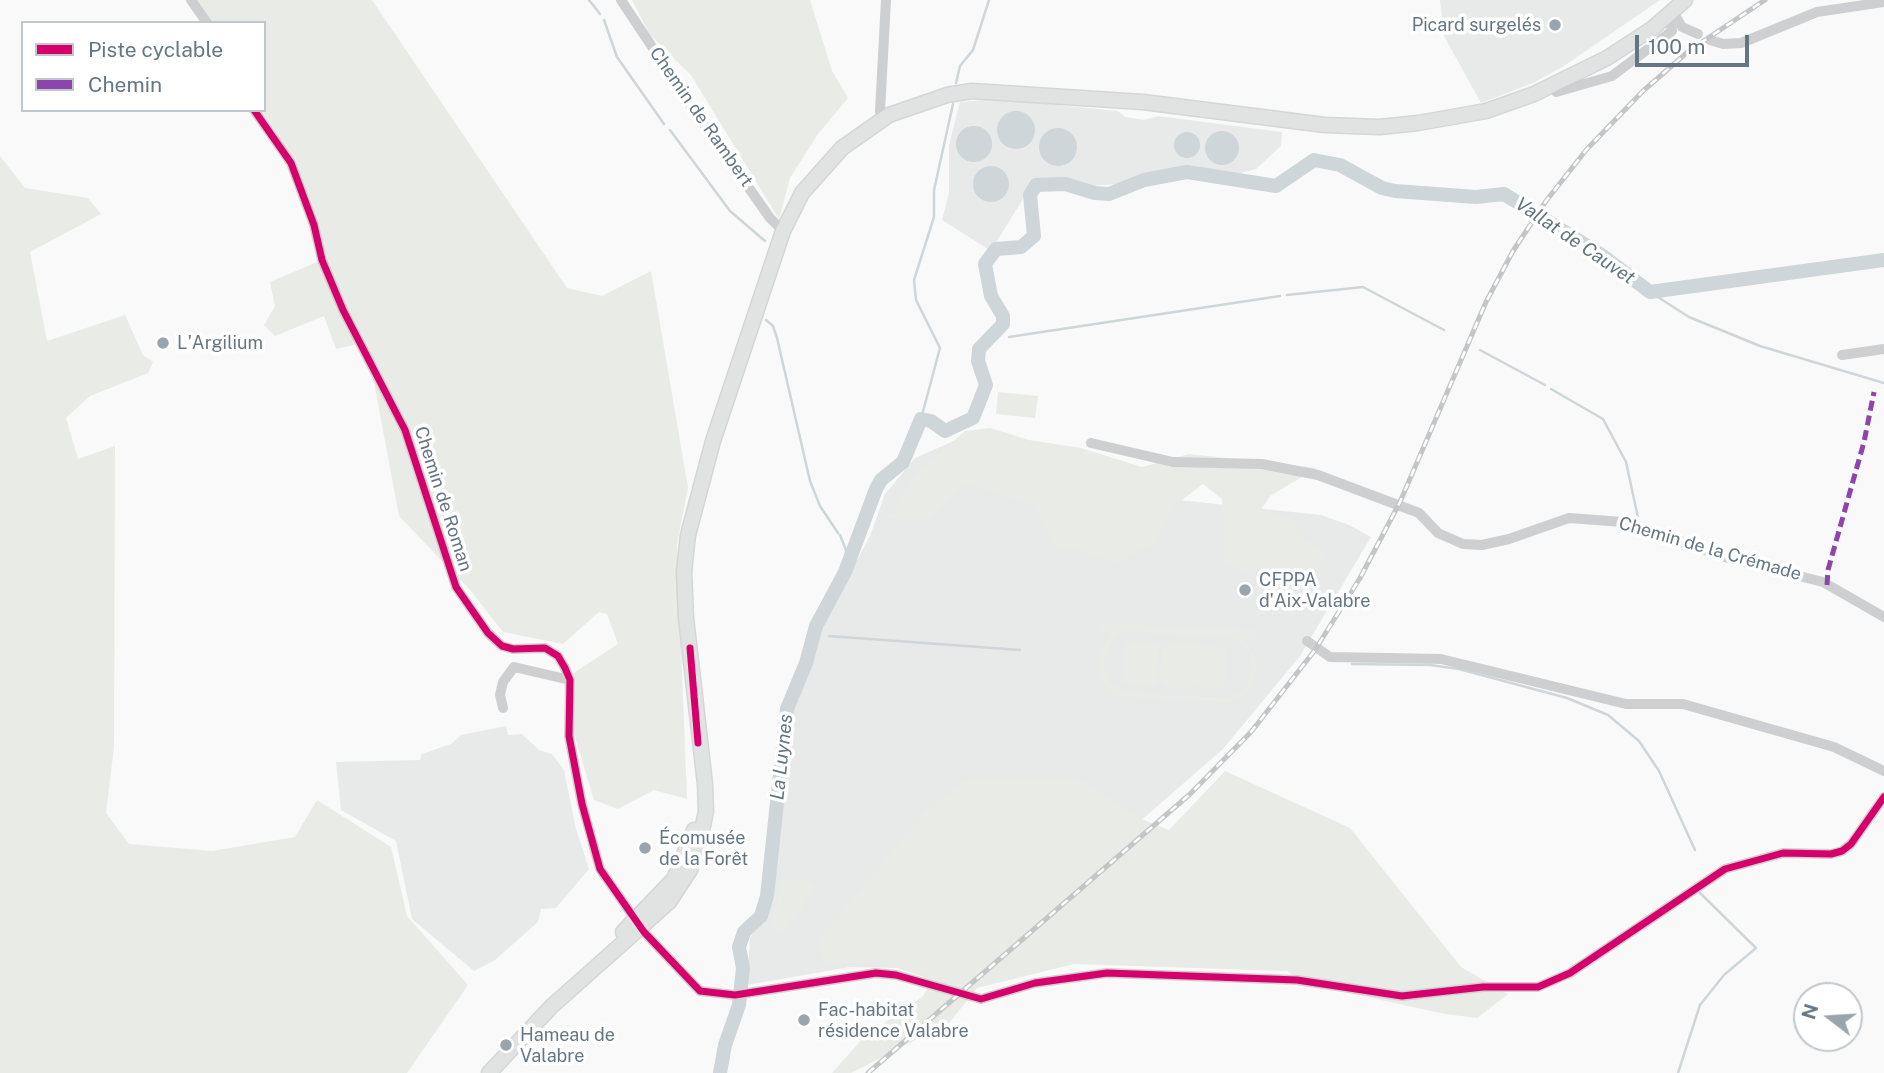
<!DOCTYPE html>
<html>
<head>
<meta charset="utf-8">
<style>
	body { margin:0 }
	#map { position:relative; width:1884px; height:1073px; overflow:hidden; background:#f9f9f9; font-family:"Public Sans",sans-serif }
	canvas { display:block }
	.legend { position:absolute; left:21px; top:21px; width:245px; height:91px; box-sizing:border-box; background:#fff; border:2px solid #c1c8cd; margin:0; padding:9px 12px; list-style:none; font-size:21px; color:#657683 }
	.legend li { display:flex; align-items:center; gap:14px; height:35px }
	.legend b { width:35px; border:2px solid #c1c8cd }
	.north { position:absolute; left:1793px; top:982px; width:70px; height:70px; box-sizing:border-box; background:#fff; border:2px solid #c1c8cd; border-radius:50%; rotate:287deg; font-size:19px; font-weight:700; line-height:28px; text-align:center; color:#657683 }
	.north::after { content:''; display:block; margin:auto; width:24px; height:32px; background:#99a4ac; clip-path:polygon(50% 0,100% 100%,50% 72%,0 100%) }
	.scale { position:absolute; left:1635px; top:35px; width:114px; height:32px; box-sizing:border-box; border:4px solid #657683; border-top:0; padding-left:9px; font-size:21px; line-height:24px; white-space:nowrap; color:#657683; -webkit-text-stroke:5px #fff; paint-order:stroke }
</style>
</head>
<body>
<div id="map">
<canvas width="1884" height="1073"></canvas>
<ul class="legend">
<li><b style="height:9px;background:#d6006c"></b>Piste cyclable</li>
<li><b style="height:9px;background:#8e44ad"></b>Chemin</li>
</ul>
<div class="north">N</div>
<div class="scale">100 m</div>
</div>
<script>
const ctx = document.querySelector('canvas').getContext('2d');
ctx.lineJoin = 'round';
function paint(path, color) {
  ctx.fillStyle = color;
  ctx.fill(path, 'evenodd');
}
function poly(rows) {
  const path = new Path2D();
  for (const r of rows) {
    if (r.length === 3) {
      path.moveTo(r[0] + r[2], r[1]);
      path.arc(r[0], r[1], r[2], 0, 2 * Math.PI);
      continue;
    }
    path.moveTo(r[0], r[1]);
    for (let i = 2; i < r.length; i += 2) path.lineTo(r[i], r[i + 1]);
  }
  return path;
}
function trace(path, color, width, dash) {
  ctx.strokeStyle = color;
  ctx.lineWidth = width;
  ctx.lineCap = dash ? 'butt' : 'round';
  ctx.setLineDash(dash || []);
  ctx.stroke(path);
}
function write(font, color, halo, rows, align = 'center') {
  ctx.font = font + ' "Public Sans",sans-serif';
  ctx.lineWidth = 7;
  ctx.setLineDash([]);
  ctx.textBaseline = 'middle';
  ctx.strokeStyle = halo;
  ctx.fillStyle = color;
  for (const [text, x, y, turn = 0] of rows) {
    ctx.save();
    ctx.translate(x, y);
    ctx.rotate((+turn || 0) * Math.PI / 180);
    ctx.textAlign = isNaN(turn) ? turn : align;
    if (halo) ctx.strokeText(text, 0, 0);
    ctx.fillText(text, 0, 0);
    ctx.restore();
  }
}
paint(poly([
	[1440,0,1660,0,1564,66,1533,83,1481,103,1444,36],
	[997,99,1118,111,1125,117,1144,120,1158,116,1282,132,1281,146,1256,169,1237,174,1174,169,1118,184,1090,186,1041,182,1024,197,991,251,942,220,949,193,949,145,960,102],
	[965,436,1084,490,1321,515,1349,525,1371,537,1300,656,1223,749,951,986,897,968,850,967,747,985,750,938,770,907,792,707,823,624,870,536,885,494,915,458],
	[506,726,508,735,522,734,539,750,552,754,564,770,576,829,589,869,556,908,541,909,538,922,495,960,474,971,412,919,396,841,341,810,336,762,420,760,422,754,451,744,461,735]
]), '#e8e9e9');
paint(poly([
	[191,0,372,0,567,288,602,296,651,271,688,488,677,544,687,799,654,790,618,809,594,800,573,731,572,674,618,644,607,614,599,612,563,644,503,632,470,590,399,516,371,366,358,344,336,349,324,316,275,336,264,325,275,306,270,282,322,260,291,163,254,110,264,110,264,23,207,23],
	[632,0,810,0,832,71,848,98,818,134,790,178,779,219,691,75,650,35],
	[0,156,25,188,88,198,101,214,30,252,47,341,125,315,143,355,153,362,148,373,90,396,66,418,78,459,115,446,114,747,106,813,129,844,212,851,295,837,317,800,391,847,407,916,468,985,407,1073,0,1073],
	[998,392,1038,396,1035,418,996,414],
	[990,428,1029,440,1081,448,1142,467,1189,454,1317,468,1270,496,1261,510,1298,522,1296,530,1326,557,1295,592,1224,564,1222,499,1203,484,1174,506,1157,542,1114,564,1086,553,1055,547,1031,504,964,483,926,521,887,518,917,473,965,431],
	[1100,623,1256,630,1255,639,1245,639,1257,660,1254,680,1243,696,1228,702,1119,697,1107,689,1100,677,1098,655,1112,633,1099,632],
	[1128,633,1231,637,1248,649,1252,671,1244,689,1228,698,1125,692,1109,681,1104,664,1109,644,1121,634],
	[1125,641,1159,643,1157,685,1123,684],
	[1167,642,1227,647,1226,684,1223,685,1222,690,1199,689,1199,684,1189,684,1188,688,1165,687,1165,683,1160,682,1162,646,1167,646],
	[1225,771,1350,828,1461,967,1508,994,1477,1018,1445,1014,1308,984,1287,971,1074,964,977,988,950,1022,851,1073,832,1073,864,1037,922,997,935,977,874,960,825,967,817,941,925,811,969,777,1082,780,1139,818,1169,830],
	[806,879,815,885,803,908,784,931,773,931,771,926,781,881]
]), '#e8ebe6');
paint(poly([
	[1016,130,19],
	[974,144,18],
	[1058,147,19],
	[1222,148,17],
	[1187,145,13],
	[991,184,18]
]), '#ced6d9');
trace(poly([
	[589,0,600,14],
	[604,20,617,57,664,124],
	[956,83,960,66,973,50,989,0],
	[670,130,730,211,765,241],
	[1650,292,1689,317,1760,346,1884,383],
	[1287,295,1363,287,1444,330],
	[766,320,773,326,777,338,810,481,820,506,838,533],
	[1009,337,1280,296],
	[984,342,993,340],
	[1480,350,1545,385],
	[1551,389,1603,419,1626,462,1639,522],
	[921,419,940,348,916,300,914,280,934,217,934,190,953,104],
	[840,535,846,550,845,572],
	[829,636,1020,650],
	[1352,664,1430,665,1459,669,1567,698,1608,715,1639,741,1659,771,1695,850],
	[1678,1073,1700,1005,1724,975,1756,948,1697,890]
]), '#ced6d9', 2.5);
trace(poly([
	[720,1073,725,1045,739,1005,743,968,739,947,744,932,761,916,767,896,787,709,806,663,816,626,845,572,876,489,881,480,903,462,921,419,931,421,945,431,973,418,986,385,978,361,979,349,1003,324,1003,316,991,296,985,264,996,249,1021,247,1034,236,1030,195,1036,185,1065,184,1095,193,1109,194,1144,180,1187,172,1276,186,1314,160,1340,165,1382,188,1395,191,1476,197,1504,194,1603,256,1650,292,1884,260]
]), '#ced6d9', 14);
const major = poly([
	[623,932,674,879,694,830],
	[489,1073,552,1006,669,902,690,870,698,850,706,811,705,784,686,618,684,572,688,535,713,441,783,231,802,193,842,148,889,115,947,95,972,91,1143,102,1325,125,1380,127,1418,123,1486,111,1534,94,1607,58,1653,28,1685,0]
]);
trace(major, '#d5d6d7', 17);
trace(poly([
	[191,0,207,23],
	[621,0,694,110,770,218,783,231],
	[1673,12,1682,27,1698,34],
	[1710,40,1723,44,1741,43,1817,12,1884,2],
	[1556,92,1612,76,1672,31,1671,24,1661,21],
	[254,110,291,163,314,225,322,260,343,310,405,430,456,587,488,633,502,646,513,649,545,648,558,656,565,668,570,680,569,736,582,804,600,869,644,932,700,991,735,995,876,973,896,975,981,999,1035,983,1107,973,1297,980,1402,996,1483,987,1538,987,1570,973,1725,869,1783,853,1831,854,1842,851,1851,844,1884,797],
	[882,118,880,111,886,0],
	[1842,355,1884,349],
	[1091,443,1173,462,1262,464,1318,475,1419,513,1438,533,1463,544,1482,545,1509,539,1569,518,1623,522,1728,558,1823,582,1884,617],
	[1307,641,1330,657,1441,659,1626,704,1683,704,1834,747,1884,771],
	[503,708,500,695,503,682,514,667,570,680]
]), '#cecfd0', 10);
trace(major, '#e1e2e2', 14);
const rail = poly([
	[868,1073,1189,795,1251,732,1315,650,1360,578,1400,502,1486,302,1513,251,1546,201,1587,149,1643,91,1690,50,1765,0]
]);
trace(rail, '#c3c5c6', 5);
trace(rail, '#fff', 2.5, [8]);
trace(poly([
	[1827,585,1828,570,1864,442,1874,392]
]), '#8e44ad', 5, [10, 5]);
trace(poly([
	[254,110,291,163,314,225,322,260,343,310,405,430,456,587,488,633,502,646,513,649,545,648,558,656,565,668,570,680,569,736,582,804,600,869,644,932,700,991,735,995,876,973,896,975,981,999,1035,983,1107,973,1297,980,1402,996,1483,987,1538,987,1570,973,1725,869,1783,853,1831,854,1842,851,1851,844,1884,797],
	[690,648,698,743]
]), '#d6006c', 7);
for (const [x, y, r, color] of [
	[1555,25,7,"#99a4ac"],
	[163,343,7,"#99a4ac"],
	[1245,590,7,"#99a4ac"],
	[645,848,7,"#99a4ac"],
	[804,1020,7,"#99a4ac"],
	[506,1045,7,"#99a4ac"]
]) {
  const dot = new Path2D();
  dot.arc(x, y, r, 0, 2 * Math.PI);
  ctx.fillStyle = color;
  ctx.fill(dot);
  trace(dot, '#fff', 2.5);
}
write('18px', '#657683', '#fff', [
	["Picard surgelés",1541,25,"right"],
	["L'Argilium",177,343],
	["CFPPA",1259,580],
	["d'Aix-Valabre",1259,601],
	["Écomusée",659,838],
	["de la Forêt",659,859],
	["Fac-habitat",818,1010],
	["résidence Valabre",818,1031],
	["Hameau de",520,1035],
	["Valabre",520,1056]
], 'left');
write('18px', '#657683', '#fff', [
	["Chemin de Rambert",701,117,55],
	["Chemin de Roman",443,499,72],
	["Chemin de la Crémade",1710,549,16]
]);
write('italic 19px', '#60757c', '#fff', [
	["Vallat de Cauvet",1575,241,34],
	["La Luynes",782,757,-84]
]);
</script>
</body>
</html>
